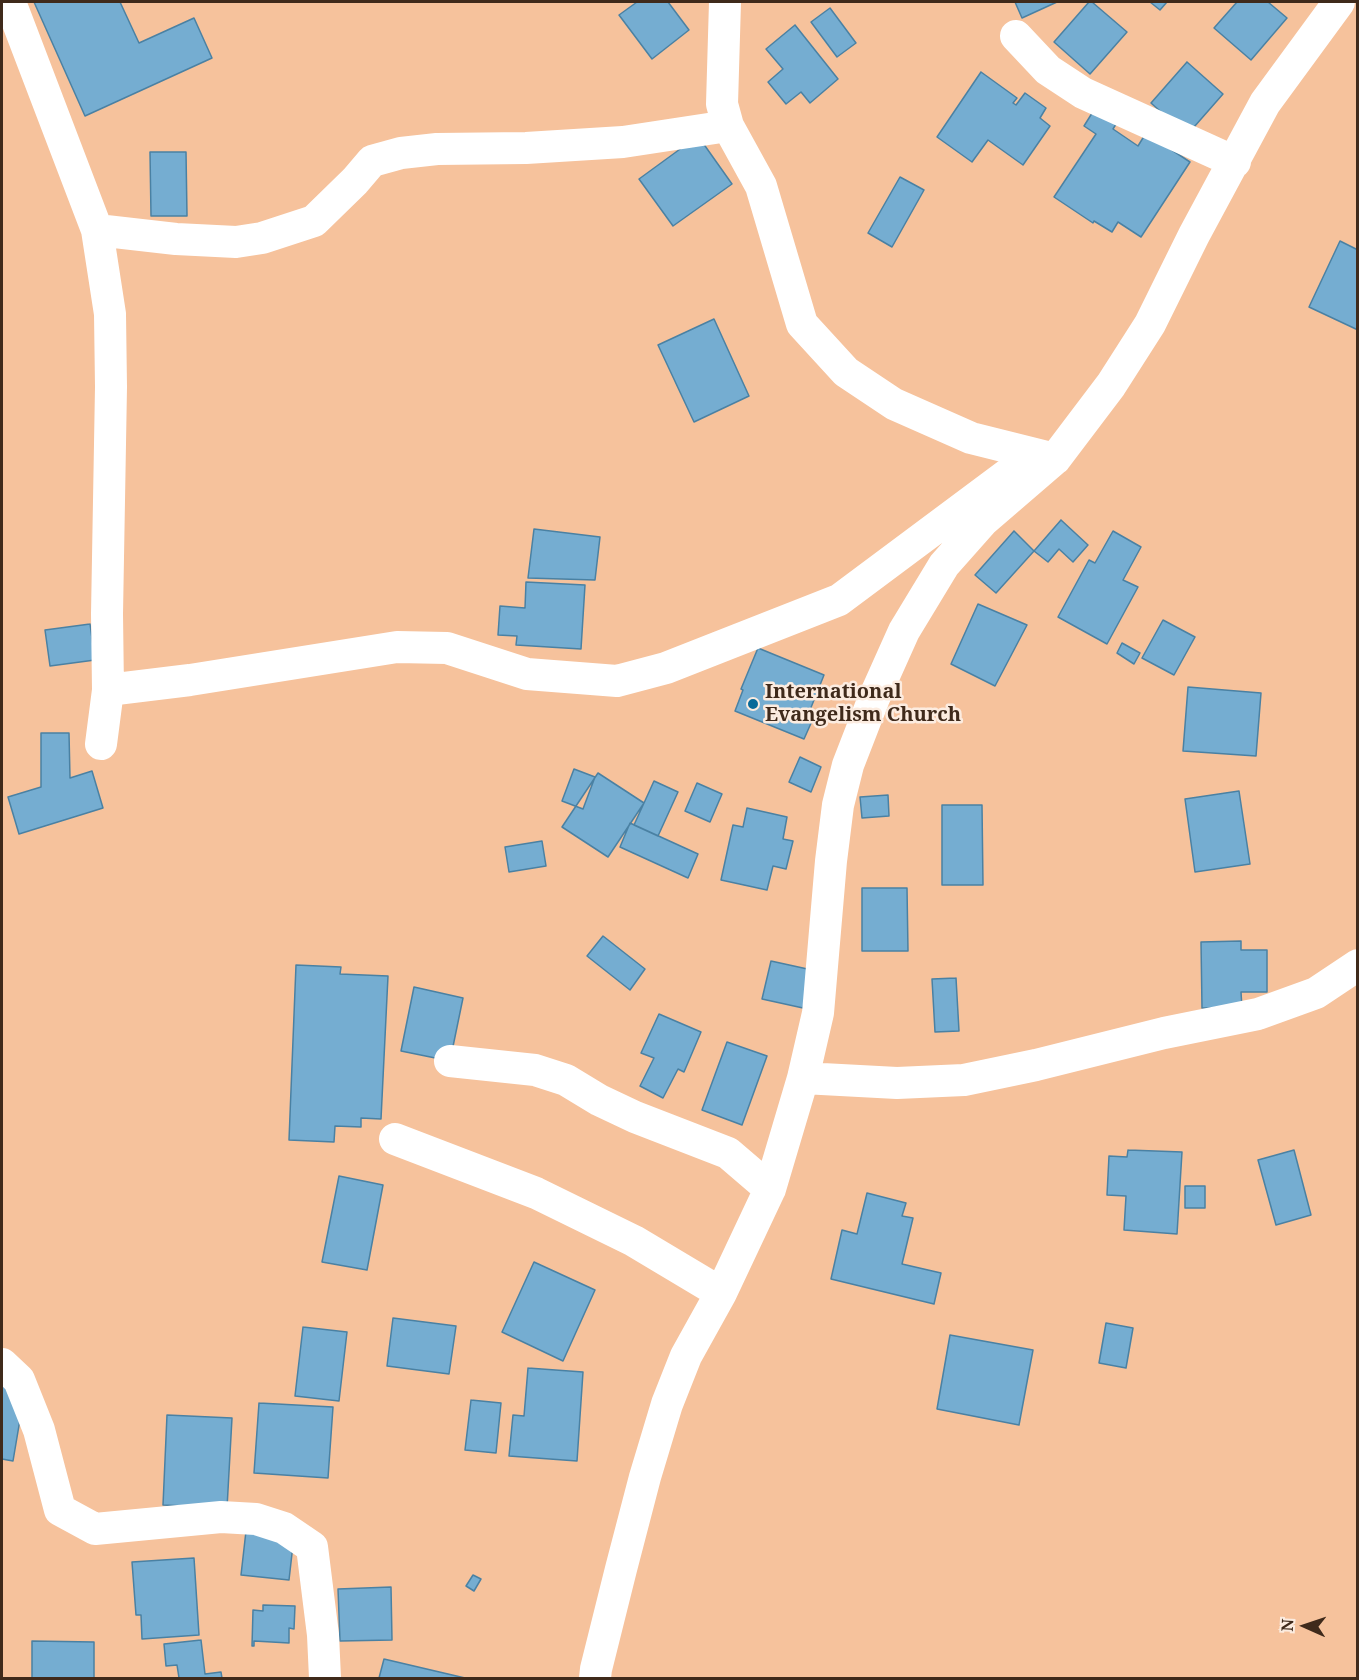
<!DOCTYPE html>
<html>
<head>
<meta charset="utf-8">
<style>
	body { margin:0 }
	#map { position:relative; width:1359px; height:1680px; overflow:hidden; background:#f6c29c; font-family:"Noto Serif",serif }
	canvas { display:block }
	.frame { position:absolute; inset:0; border:3px solid #3f2a1b; pointer-events:none }
	.north { position:absolute; left:1275px; top:1596px; width:60px; height:60px; -webkit-text-stroke:4px #fcece0; paint-order:stroke; rotate:273deg; font-size:16px; font-weight:700; line-height:24px; text-align:center; color:#3f2a1b }
	.north::after { content:''; display:block; margin:auto; width:21px; height:27px; background:#3f2a1b; clip-path:polygon(50% 0,100% 100%,50% 72%,0 100%) }
</style>
</head>
<body>
<div id="map">
<canvas width="1359" height="1680"></canvas>
<div class="frame"></div>
<div class="north">N</div>
</div>
<script>
const ctx = document.querySelector('canvas').getContext('2d');
ctx.lineJoin = 'round';
function paint(path, color) {
  ctx.fillStyle = color;
  ctx.fill(path, 'evenodd');
}
function poly(rows) {
  const path = new Path2D();
  for (const r of rows) {
    path.moveTo(r[0], r[1]);
    for (let i = 2; i < r.length; i += 2) path.lineTo(r[i], r[i + 1]);
  }
  return path;
}
function trace(path, color, width, dash) {
  ctx.strokeStyle = color;
  ctx.lineWidth = width;
  ctx.lineCap = dash ? 'butt' : 'round';
  ctx.setLineDash(dash || []);
  ctx.stroke(path);
}
function write(font, color, halo, rows, align = 'center') {
  ctx.font = font + ' "Noto Serif",serif';
  ctx.lineWidth = 5;
  ctx.setLineDash([]);
  ctx.textBaseline = 'middle';
  ctx.strokeStyle = halo;
  ctx.fillStyle = color;
  for (const [text, x, y, turn = 0] of rows) {
    ctx.save();
    ctx.translate(x, y);
    ctx.rotate((+turn || 0) * Math.PI / 180);
    ctx.textAlign = isNaN(turn) ? turn : align;
    if (halo) ctx.strokeText(text, 0, 0);
    ctx.fillText(text, 0, 0);
    ctx.restore();
  }
}
const building = poly([
	[34,2,120,2,139,43,194,18,212,58,85,116,34,2],
	[637,2,668,2,689,30,652,59,619,15,637,2],
	[1015,2,1057,2,1022,18,1015,2],
	[1089,2,1092,2,1127,32,1090,74,1054,42,1089,2],
	[1150,2,1167,2,1160,10,1150,2],
	[1237,2,1268,2,1287,18,1251,60,1214,28,1237,2],
	[830,8,856,43,837,57,811,22,830,8],
	[795,25,838,79,810,103,801,92,786,104,768,82,783,69,766,49,795,25],
	[1187,62,1223,94,1187,135,1151,103,1187,62],
	[981,72,1017,98,1013,103,1016,105,1025,93,1046,108,1040,118,1050,126,1023,165,988,140,972,162,937,137,981,72],
	[1099,102,1121,116,1113,129,1138,146,1146,133,1190,162,1141,237,1118,222,1112,232,1094,221,1093,223,1054,197,1096,134,1084,126,1099,102],
	[698,136,732,184,673,226,639,179,698,136],
	[150,152,186,152,187,216,151,216,150,152],
	[900,177,924,190,892,247,868,233,900,177],
	[1340,241,1358,250,1358,330,1309,307,1340,241],
	[714,319,749,396,694,422,658,345,714,319],
	[1061,520,1088,545,1073,562,1059,549,1048,562,1034,551,1061,520],
	[534,529,600,537,595,580,528,578,534,529],
	[1014,531,1034,551,996,593,975,575,1014,531],
	[1113,531,1141,547,1123,580,1138,587,1107,644,1058,617,1089,560,1095,563,1113,531],
	[526,582,585,585,581,649,516,645,517,636,498,635,500,606,525,608,526,582],
	[978,604,1027,625,995,686,951,664,978,604],
	[1163,620,1195,637,1174,675,1142,658,1163,620],
	[90,624,95,660,50,666,45,630,90,624],
	[1122,643,1140,653,1134,664,1117,653,1122,643],
	[758,648,824,675,810,710,816,712,804,739,735,711,743,690,741,689,758,648],
	[1188,687,1261,693,1256,756,1183,751,1188,687],
	[41,733,69,733,70,778,92,771,103,808,19,834,8,797,41,787,41,733],
	[800,757,821,767,811,792,789,782,800,757],
	[574,769,595,777,583,809,562,801,574,769],
	[598,773,644,803,608,857,562,827,598,773],
	[654,781,678,792,658,836,634,825,654,781],
	[697,783,722,794,710,822,685,811,697,783],
	[1239,791,1250,864,1195,872,1185,799,1239,791],
	[888,795,889,816,862,818,860,797,888,795],
	[942,805,982,805,983,885,942,885,942,805],
	[747,808,787,817,783,839,793,841,786,869,773,866,767,890,721,880,733,825,743,827,747,808],
	[630,823,698,854,688,878,620,847,630,823],
	[542,841,546,866,509,872,505,847,542,841],
	[862,888,907,888,908,951,862,951,862,888],
	[603,936,645,969,630,990,587,956,603,936],
	[1241,941,1241,950,1267,950,1267,992,1241,992,1242,1008,1202,1008,1201,942,1241,941],
	[771,961,812,970,803,1008,762,999,771,961],
	[296,965,341,967,340,974,388,976,381,1119,361,1118,361,1127,335,1126,334,1142,289,1140,296,965],
	[956,978,959,1031,935,1032,932,979,956,978],
	[414,987,463,998,450,1061,401,1051,414,987],
	[659,1014,701,1032,684,1072,678,1069,663,1098,640,1086,654,1058,641,1053,659,1014],
	[727,1042,767,1056,742,1125,702,1110,727,1042],
	[1128,1150,1182,1152,1177,1234,1124,1230,1126,1196,1107,1195,1109,1156,1127,1157,1128,1150],
	[1294,1150,1311,1215,1276,1225,1258,1160,1294,1150],
	[339,1176,383,1185,367,1270,322,1262,339,1176],
	[1185,1186,1205,1186,1205,1208,1185,1208,1185,1186],
	[867,1193,906,1203,902,1216,913,1218,902,1264,941,1273,934,1304,831,1279,842,1230,857,1234,867,1193],
	[534,1262,595,1290,563,1361,502,1332,534,1262],
	[393,1318,456,1326,449,1374,387,1366,393,1318],
	[1106,1323,1133,1328,1126,1368,1099,1363,1106,1323],
	[303,1327,347,1332,339,1401,295,1396,303,1327],
	[950,1335,1033,1350,1019,1425,937,1409,950,1335],
	[528,1368,583,1372,577,1461,509,1456,513,1415,524,1416,528,1368],
	[2,1373,27,1378,13,1461,2,1459,2,1373],
	[471,1400,501,1403,496,1453,465,1450,471,1400],
	[259,1403,333,1407,328,1478,254,1473,259,1403],
	[167,1415,232,1418,227,1508,163,1505,167,1415],
	[246,1531,294,1536,289,1580,241,1575,246,1531],
	[194,1558,199,1635,142,1639,141,1615,136,1615,132,1562,194,1558],
	[473,1575,481,1579,474,1591,466,1586,473,1575],
	[391,1587,392,1640,340,1641,338,1589,391,1587],
	[263,1605,295,1606,294,1629,289,1628,289,1643,254,1641,254,1646,252,1646,253,1610,263,1611,263,1605],
	[201,1640,205,1674,221,1672,222,1678,179,1678,177,1665,166,1666,164,1644,201,1640],
	[32,1641,94,1642,94,1678,32,1678,32,1641],
	[384,1659,465,1678,379,1678,384,1659]
]);
paint(building, '#75add1');
trace(building, '#4a81a3', 1.5);
trace(poly([
	[10,2,97,230,110,314,111,387,107,614,108,690,101,744],
	[725,2,722,104,728,126,761,186,802,324,846,372,894,404,971,438,1055,459],
	[1016,36,1048,70,1083,93,1235,162],
	[97,230,176,239,236,242,262,238,314,221,355,181,372,161,401,153,437,149,526,148,623,142,728,126],
	[108,690,190,680,397,647,447,648,527,674,617,681,666,668,839,600,1012,471],
	[450,1061,535,1070,566,1080,599,1100,635,1117,728,1153,770,1189],
	[803,1078,897,1083,964,1080,1036,1065,1164,1033,1258,1014,1316,993,1358,965],
	[395,1139,536,1193,634,1241,721,1293],
	[2,1364,19,1380,39,1430,60,1510,95,1529,221,1517,256,1519,284,1528,312,1547,323,1635,325,1678],
	[595,1678,596,1669,621,1569,645,1477,667,1404,686,1356,721,1293,770,1189,803,1078,818,1013,831,861,838,805,848,765,874,698,904,631,944,565,983,521,1055,459,1111,385,1150,324,1194,235,1265,103,1339,2]
]), '#fff', 32);
for (const [x, y, r, color] of [
	[753,704,6,"#086a99"]
]) {
  const dot = new Path2D();
  dot.arc(x, y, r, 0, 2 * Math.PI);
  ctx.fillStyle = color;
  ctx.fill(dot);
  trace(dot, '#fcece0', 2);
}
write('bold 20px', '#3f2a1b', '#fcece0', [
	["International",765,692],
	["Evangelism Church",765,715]
], 'left');
</script>
</body>
</html>
